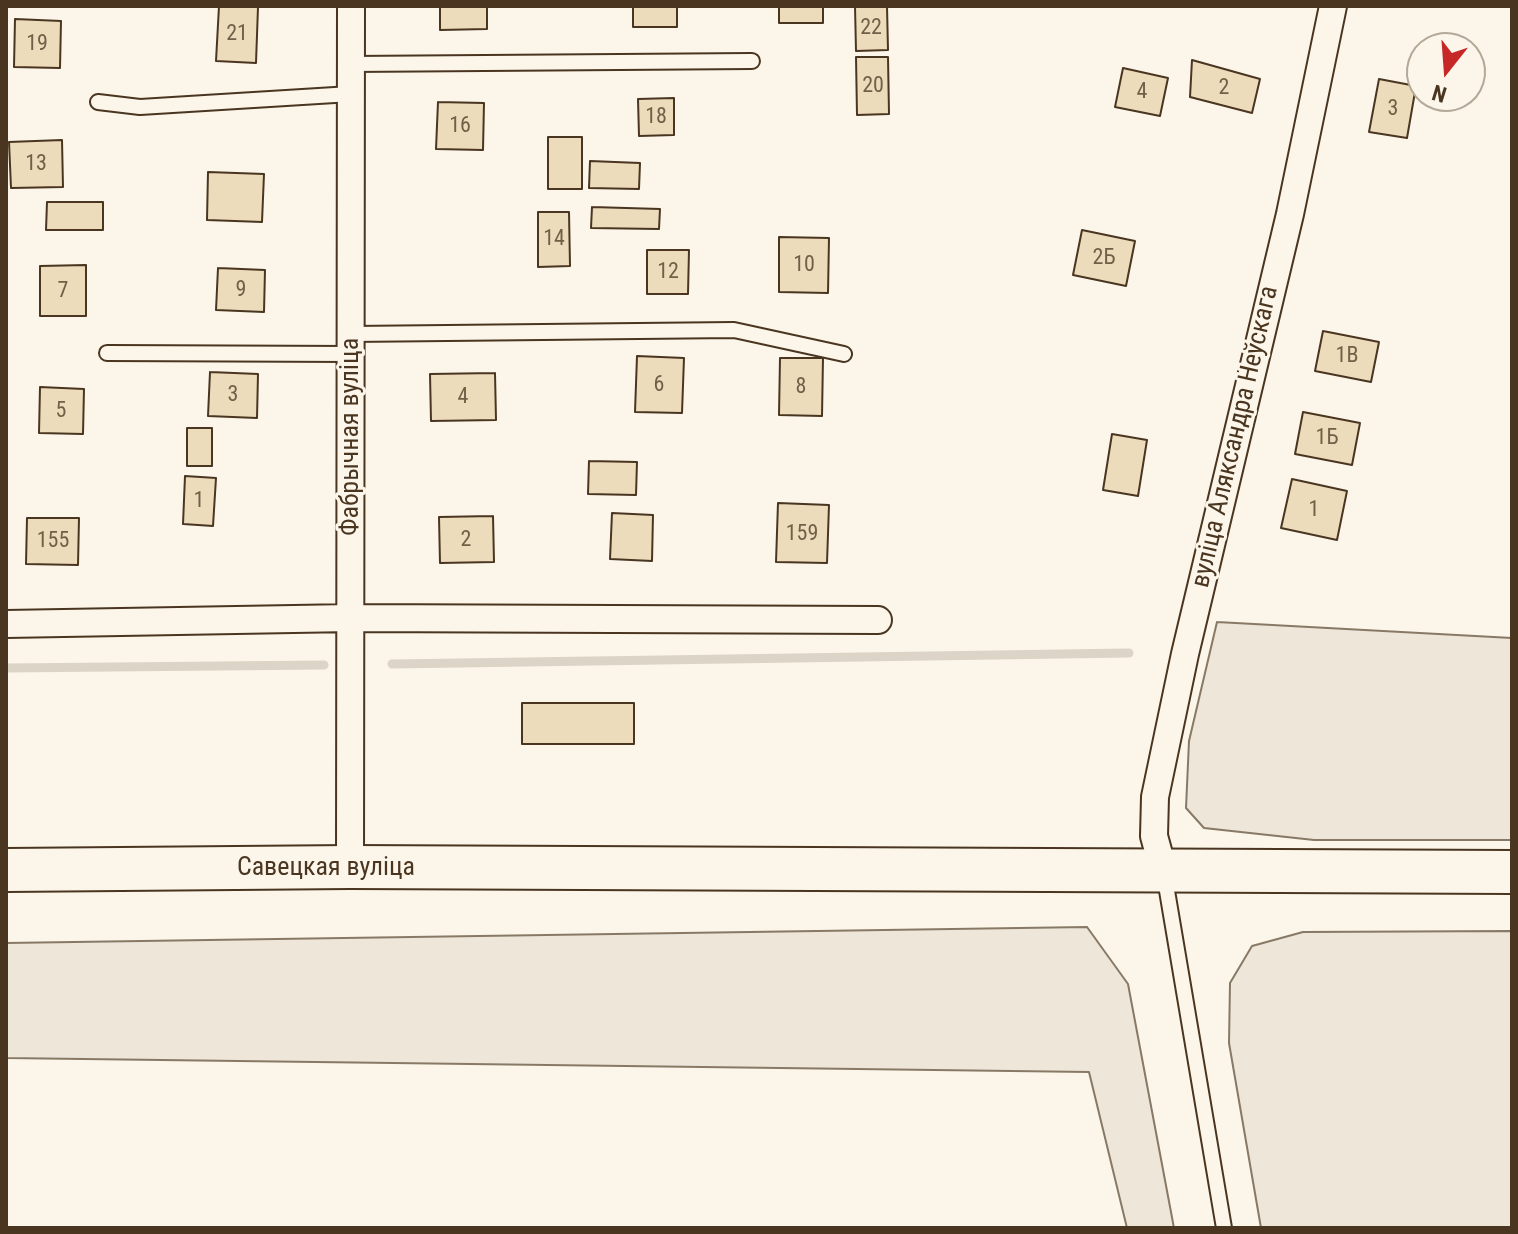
<!DOCTYPE html>
<html>
<head>
<meta charset="utf-8">
<style>
	body { margin:0 }
	#map { position:relative; width:1518px; height:1234px; overflow:hidden; background:#fbf6e9; font-family:"Roboto Condensed",sans-serif }
	canvas { display:block }
	.frame { position:absolute; inset:0; border:8px solid #4a3520; pointer-events:none }
	.north { position:absolute; left:1406px; top:32px; width:80px; height:80px; box-sizing:border-box; background:#fbf6e9; border:2px solid #b4a999; border-radius:50%; rotate:197deg; font-size:22px; font-weight:700; line-height:32px; text-align:center; color:#4a3520 }
	.north::after { content:''; display:block; margin:auto; width:28px; height:36px; background:#c62828; clip-path:polygon(50% 0,100% 100%,50% 72%,0 100%) }
</style>
</head>
<body>
<div id="map">
<canvas width="1518" height="1234"></canvas>
<div class="frame"></div>
<div class="north">N</div>
</div>
<script>
const ctx = document.querySelector('canvas').getContext('2d');
ctx.lineJoin = 'round';
function paint(path, color) {
  ctx.fillStyle = color;
  ctx.fill(path, 'evenodd');
}
function poly(rows) {
  const path = new Path2D();
  for (const r of rows) {
    path.moveTo(r[0], r[1]);
    for (let i = 2; i < r.length; i += 2) path.lineTo(r[i], r[i + 1]);
  }
  return path;
}
function trace(path, color, width, dash) {
  ctx.strokeStyle = color;
  ctx.lineWidth = width;
  ctx.lineCap = dash ? 'butt' : 'round';
  ctx.setLineDash(dash || []);
  ctx.stroke(path);
}
function write(font, color, halo, rows, align = 'center') {
  ctx.font = font + ' "Roboto Condensed",sans-serif';
  ctx.lineWidth = 6;
  ctx.setLineDash([]);
  ctx.textBaseline = 'middle';
  ctx.strokeStyle = halo;
  ctx.fillStyle = color;
  for (const [text, x, y, turn = 0] of rows) {
    ctx.save();
    ctx.translate(x, y);
    ctx.rotate((+turn || 0) * Math.PI / 180);
    ctx.textAlign = isNaN(turn) ? turn : align;
    if (halo) ctx.strokeText(text, 0, 0);
    ctx.fillText(text, 0, 0);
    ctx.restore();
  }
}
const green = poly([
	[1217,622,1512,638,1512,840,1314,840,1204,828,1186,808,1189,741,1217,622],
	[1087,927,1128,984,1174,1228,1127,1228,1089,1072,6,1058,6,943,1087,927],
	[1512,931,1512,1228,1261,1228,1229,1043,1230,983,1252,946,1303,932,1512,931]
]);
paint(green, '#ede6d9');
trace(green, '#887966', 2);
trace(poly([
	[392,664,1129,653],
	[6,668,324,665]
]), '#dcd4c6', 9);
const building = poly([
	[219,6,258,7,256,63,216,61,219,6],
	[440,6,487,6,487,29,440,30,440,6],
	[633,6,677,6,677,27,633,27,633,6],
	[779,6,823,6,823,23,779,23,779,6],
	[855,6,887,6,888,50,856,51,855,6],
	[15,19,61,21,60,68,14,67,15,19],
	[856,57,888,57,889,114,857,115,856,57],
	[1192,60,1260,79,1252,113,1190,97,1192,60],
	[1123,68,1168,78,1160,116,1115,107,1123,68],
	[1379,79,1416,86,1407,138,1369,132,1379,79],
	[674,98,674,135,639,136,638,99,674,98],
	[438,102,484,103,483,150,436,149,438,102],
	[548,137,582,137,582,189,548,189,548,137],
	[62,140,63,187,11,188,9,142,62,140],
	[590,161,640,163,639,189,589,188,590,161],
	[208,172,264,174,262,222,207,220,208,172],
	[47,202,103,202,103,230,46,230,47,202],
	[592,207,660,209,659,229,591,228,592,207],
	[538,212,569,212,570,266,538,267,538,212],
	[1082,230,1135,241,1126,286,1073,275,1082,230],
	[779,237,829,238,828,293,779,292,779,237],
	[647,250,689,250,688,294,647,294,647,250],
	[86,265,86,316,40,316,40,266,86,265],
	[218,268,265,270,264,312,216,310,218,268],
	[1323,331,1379,342,1371,382,1315,371,1323,331],
	[637,356,684,358,682,413,635,412,637,356],
	[780,358,823,358,822,416,779,415,780,358],
	[210,372,258,374,257,418,208,416,210,372],
	[495,373,496,420,431,421,430,374,495,373],
	[40,387,84,389,83,434,39,433,40,387],
	[1303,412,1360,423,1352,465,1295,454,1303,412],
	[187,428,212,428,212,466,187,466,187,428],
	[1112,434,1147,440,1138,496,1103,490,1112,434],
	[589,461,637,462,636,495,588,494,589,461],
	[185,476,216,478,213,526,183,524,185,476],
	[1292,479,1347,491,1337,540,1281,528,1292,479],
	[778,503,829,505,827,563,776,562,778,503],
	[612,513,653,515,652,561,610,559,612,513],
	[493,516,494,562,440,563,439,517,493,516],
	[27,518,79,518,78,565,26,564,27,518],
	[522,703,634,703,634,744,522,744,522,703]
]);
paint(building, '#ecdcbc');
trace(building, '#4a3520', 2);
const service = poly([
	[351,64,752,61],
	[98,102,140,107,351,94],
	[351,334,734,330,844,354],
	[107,353,351,354],
	[1164,873,1224,1228]
]);
const minor = poly([
	[6,624,351,618,878,620],
	[350,867,351,6],
	[1163,869,1154,836,1155,797,1185,654,1290,214,1333,6]
]);
const primary = poly([
	[6,870,350,867,1512,872]
]);
trace(service, '#4a3520', 18);
trace(minor, '#4a3520', 30);
trace(primary, '#4a3520', 46);
trace(service, '#fbf6e9', 14);
trace(minor, '#fbf6e9', 26);
trace(primary, '#fbf6e9', 42);
write('22px', '#725f47', null, [
	["22",871,28],
	["21",237,34],
	["19",37,44],
	["20",873,86],
	["2",1224,88],
	["4",1142,92],
	["3",1393,109],
	["18",656,117],
	["16",460,126],
	["13",36,164],
	["14",554,239],
	["2Б",1104,258],
	["10",804,265],
	["12",668,272],
	["9",241,290],
	["7",63,291],
	["1В",1347,356],
	["6",659,385],
	["8",801,387],
	["3",233,395],
	["4",463,397],
	["5",61,411],
	["1Б",1327,438],
	["1",199,501],
	["1",1314,510],
	["159",802,534],
	["2",466,540],
	["155",53,541]
]);
write('26px', '#4a3520', '#fbf6e9', [
	["Фабрычная вуліца",351,437,-90],
	["вуліца Аляксандра Неўскага",1236,437,-77],
	["Савецкая вуліца",326,868]
]);
</script>
</body>
</html>
